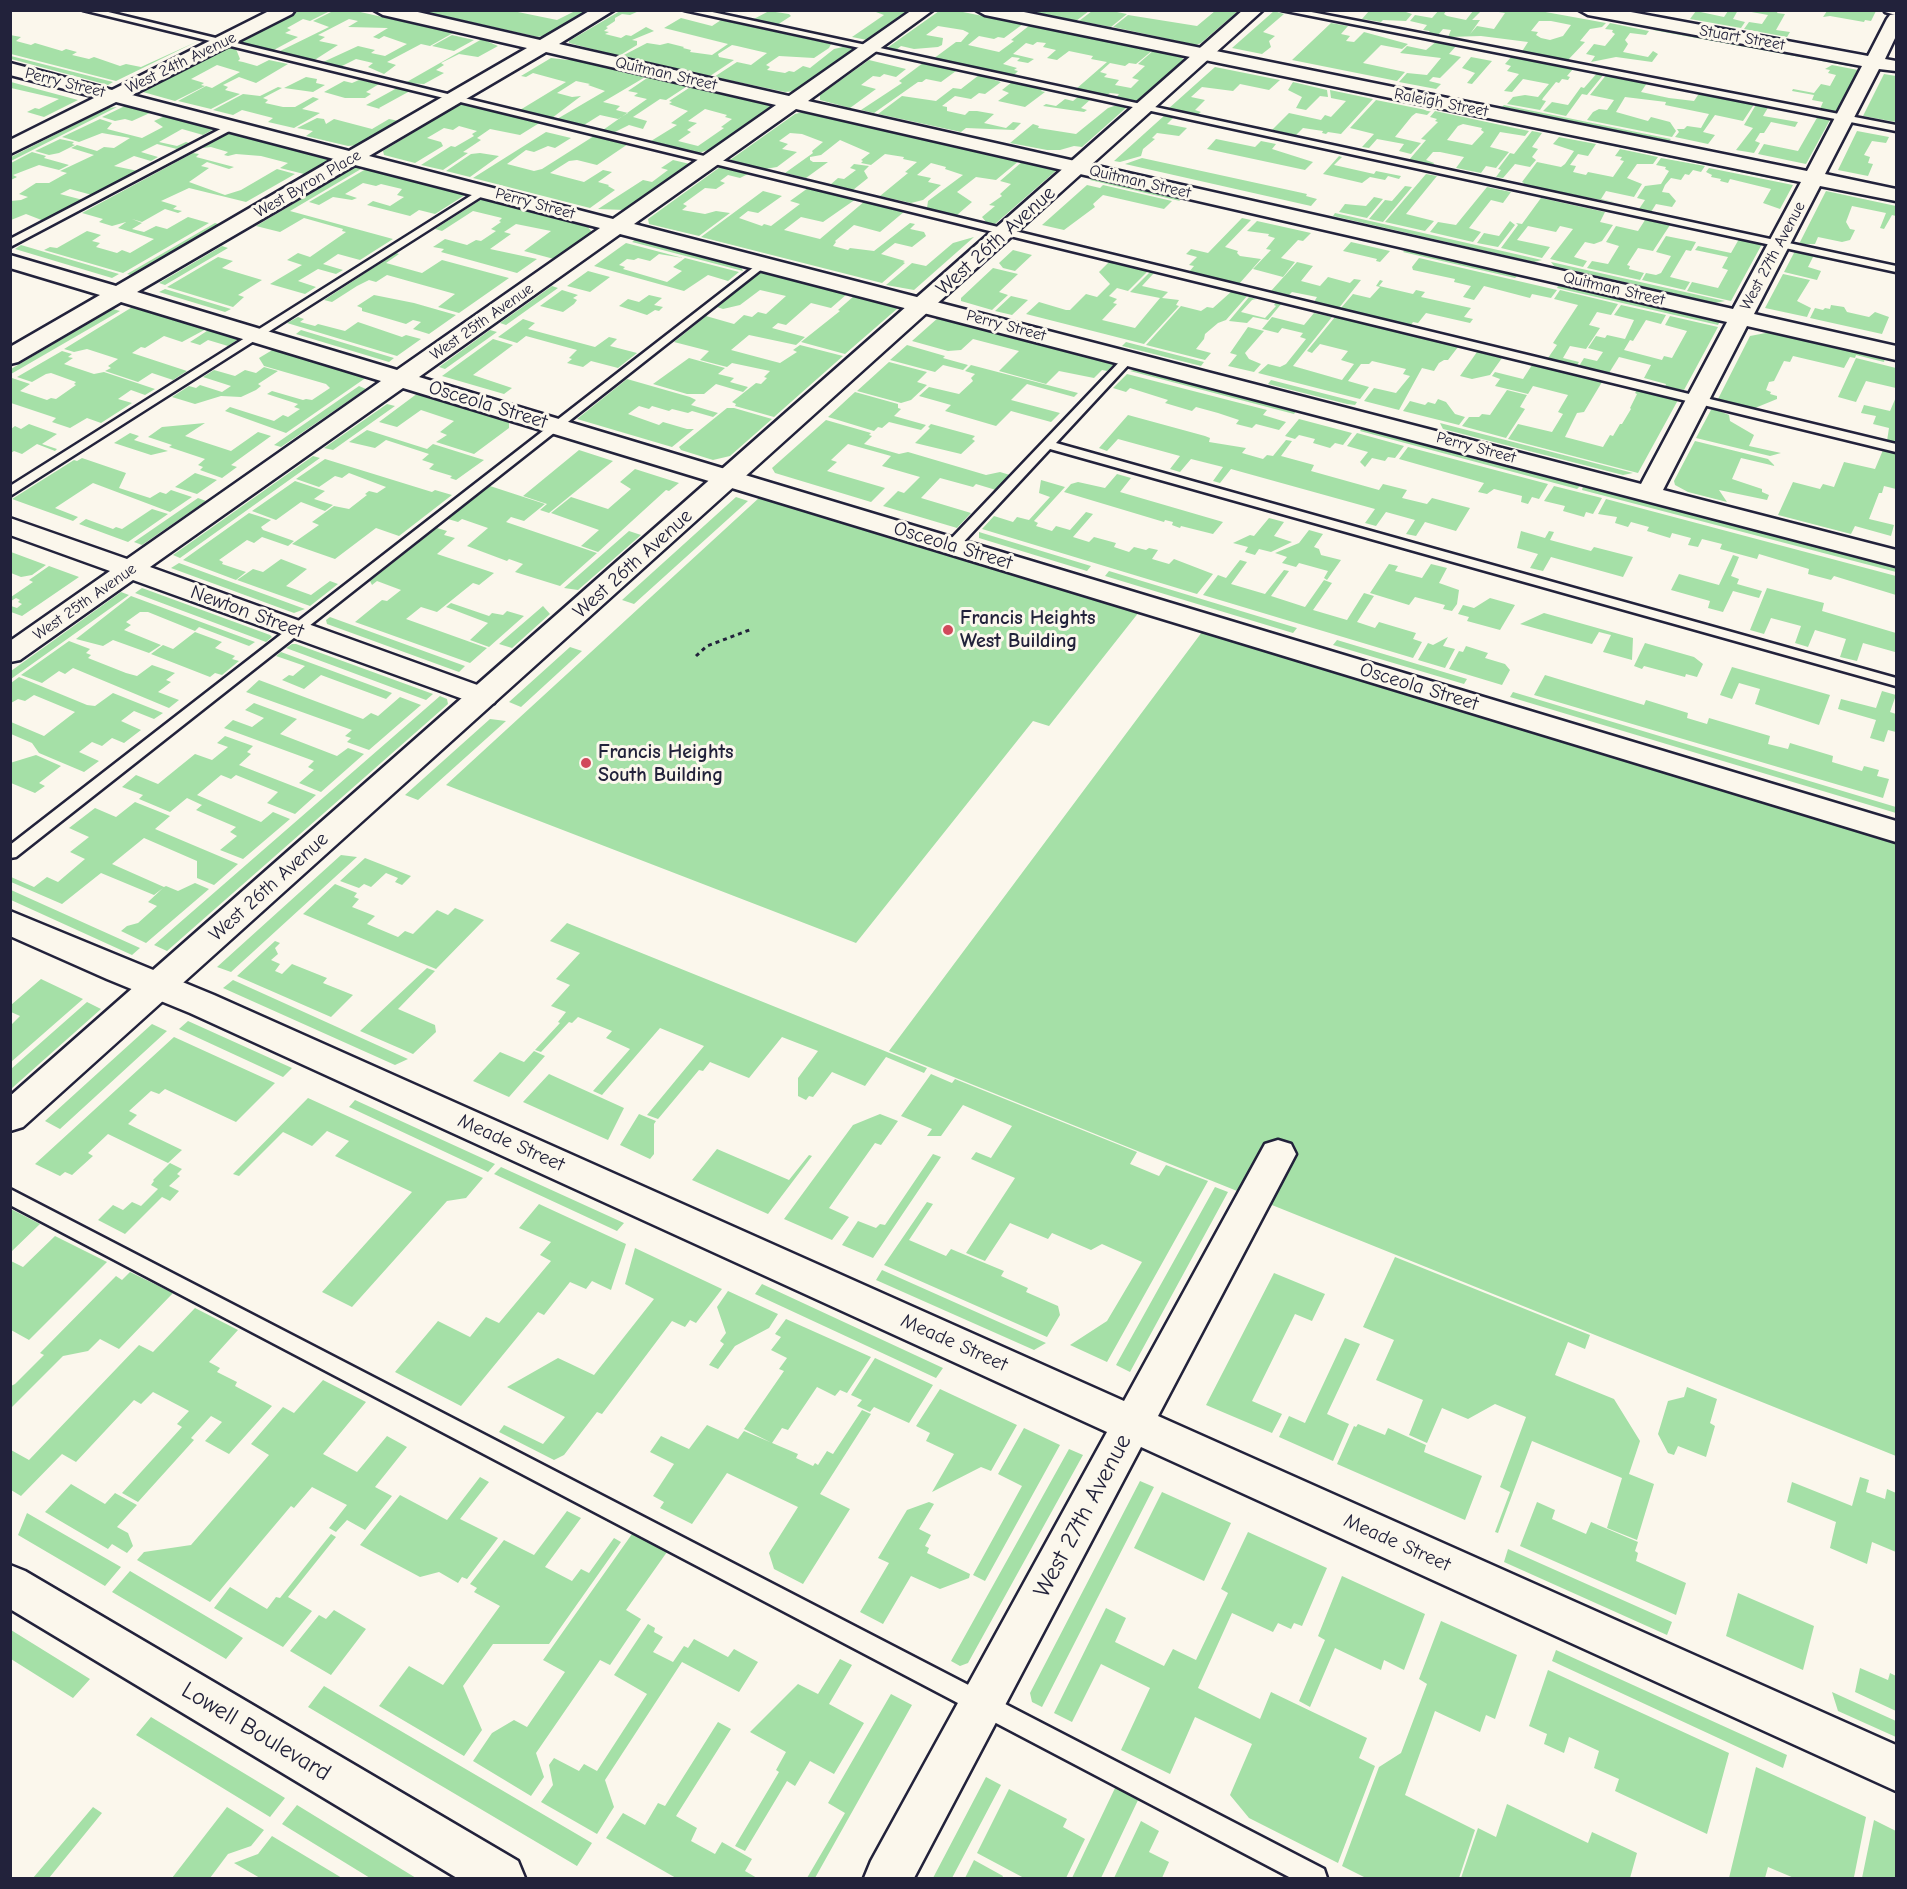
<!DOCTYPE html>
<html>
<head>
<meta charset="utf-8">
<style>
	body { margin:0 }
	#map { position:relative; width:1907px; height:1889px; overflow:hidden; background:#fbf7ec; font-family:"Comic Neue",sans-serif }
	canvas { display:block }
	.frame { position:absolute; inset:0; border:12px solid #22223b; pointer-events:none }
</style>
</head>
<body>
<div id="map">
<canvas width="1907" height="1889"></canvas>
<div class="frame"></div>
</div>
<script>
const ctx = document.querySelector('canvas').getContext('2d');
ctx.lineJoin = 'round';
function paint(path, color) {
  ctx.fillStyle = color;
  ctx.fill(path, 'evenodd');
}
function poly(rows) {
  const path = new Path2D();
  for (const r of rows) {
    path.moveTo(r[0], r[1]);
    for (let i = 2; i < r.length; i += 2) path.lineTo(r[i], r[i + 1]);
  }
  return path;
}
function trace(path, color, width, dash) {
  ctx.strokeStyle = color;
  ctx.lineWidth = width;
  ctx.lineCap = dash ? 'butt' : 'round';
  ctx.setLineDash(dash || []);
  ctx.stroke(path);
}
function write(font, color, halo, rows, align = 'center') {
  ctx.font = font + ' "Comic Neue",sans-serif';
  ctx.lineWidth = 6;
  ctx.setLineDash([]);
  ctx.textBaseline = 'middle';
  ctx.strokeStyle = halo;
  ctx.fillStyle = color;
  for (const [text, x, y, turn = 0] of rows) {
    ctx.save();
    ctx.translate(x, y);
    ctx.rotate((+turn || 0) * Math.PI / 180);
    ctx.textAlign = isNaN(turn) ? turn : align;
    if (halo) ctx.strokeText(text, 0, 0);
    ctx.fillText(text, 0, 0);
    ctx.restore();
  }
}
paint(poly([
	[301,10,330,11,310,21,303,19,287,28,291,30,285,33,298,37,272,51,238,42],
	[503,10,513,11,557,20,575,11,591,11,550,34,538,37,422,11],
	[879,10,909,11,867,40,852,37,884,15,876,12],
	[1439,10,1446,11,1444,14,1447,16,1466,20,1473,11,1481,11,1472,20,1480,20,1470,34,1477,26,1494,29,1505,13,1492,11,1540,11,1606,23,1602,27,1590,29,1580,41,1585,42,1567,61,1521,53,1528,42,1481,36,1448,37,1451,30,1443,29,1438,35,1428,33,1430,31,1423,30,1427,25,1410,21,1415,15,1432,18],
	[1539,21,1551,21,1571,25,1563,36,1550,40,1541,38,1536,35,1538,32,1531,31],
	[1738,10,1733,19,1745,22,1741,28,1690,19,1696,11,1724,17,1728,11],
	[333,11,356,11,453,33,430,46,421,44,387,62,396,65,384,74,368,67,373,63,356,59,340,67,321,63,358,46,375,50,371,53,385,56,407,44,384,36,379,39,373,37,388,28,348,27,358,21,349,19,318,35,325,37,319,41,338,45,313,61,278,52,329,27,313,21],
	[620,11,639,11,630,15,622,14,615,18,615,21,606,27,608,28,604,31,609,32,605,34,621,38,626,35,631,36,646,27,654,31,632,40,637,41,637,45,619,56,569,43,569,41],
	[769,11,789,14,791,16,777,25,752,20],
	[958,11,1023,24,1004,38,998,37,994,39,979,36,968,45,999,52,1014,41,1011,40,1030,25,1153,50,1136,64,1129,63,1125,66,1110,63,1100,72,1107,74,1104,77,1119,80,1115,85,1131,88,1139,80,1132,78,1145,66,1138,64,1154,50,1180,56,1184,60,1136,102,1116,98,1119,94,1110,93,1107,95,1076,89,1107,62,1091,59,1093,56,1069,51,1057,60,1047,58,1056,50,1043,47,1046,43,1037,42,1033,45,1026,43,1013,54,1034,59,1028,63,1017,61,1020,58,1012,57,1003,64,1017,68,1014,70,1018,71,1013,76,933,59,956,42,961,42,969,33,963,30,938,26,926,35,943,38,942,45,938,47,914,49,901,46,896,50,887,48,939,11],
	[1023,11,1089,11,1076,21],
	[1092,11,1118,11,1117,12,1127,14,1111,27,1079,21],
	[1215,11,1238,11,1201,43,1196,45,1113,27,1128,15,1197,26],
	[1274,11,1284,14,1263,32,1275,36,1269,41,1271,47,1262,54,1232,48],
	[1369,11,1403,11,1412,14,1406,21,1383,20,1381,22,1362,19],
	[1746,11,1778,11,1777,13,1785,14,1776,30,1790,32,1787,37,1744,29,1749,22,1762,24,1768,15],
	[1827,11,1874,10,1876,11,1871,21,1865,20,1864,22,1830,16,1823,17],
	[681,18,712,26,721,20,831,44,829,48,814,58,779,56,766,65,770,67,767,70,785,73,789,71,794,72,803,66,810,68,834,49,843,47,855,49,795,91,785,92,714,77,737,62,751,65,767,53,737,46,732,45,718,54,719,57,734,60,710,76,622,56,647,43,660,45,668,43,684,47,683,48,691,50,690,52,712,55,728,44,664,28],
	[1331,23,1348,26,1341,34,1350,36,1346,41,1354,42,1364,32,1408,44,1402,49,1381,45,1363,63,1405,72,1397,81,1292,60],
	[1610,23,1649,31,1646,35,1630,33,1625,40,1628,44,1623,52,1648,57,1653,51,1658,54,1652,62,1616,57,1591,62,1595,56,1586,54,1594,44,1605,46,1615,34,1612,32,1613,30,1605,29],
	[1655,27,1850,63,1849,66,1653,30],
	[10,35,21,37,16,41,31,45,35,43,62,51,66,49,77,52,72,55,89,59,94,57,120,66,126,64,141,67,198,41,116,81,11,54],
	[452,35,474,40,454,51,432,46],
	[482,39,498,46,478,57,459,54,441,63,444,65,436,70,444,73,424,84,405,83],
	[1437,41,1457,45,1449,54,1461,57,1440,78,1433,77,1429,81,1441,84,1436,89,1399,82,1407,73,1427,75,1441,58,1400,53,1407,46,1426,50],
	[228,47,236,49,240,59,238,61,243,62,257,66,269,60,288,64,256,83,239,77,223,85,228,87,225,90,240,94,211,109,178,101,206,86,212,88,240,72,217,65,191,79,204,83,201,85,205,86,175,101,143,92,145,89],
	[10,56,11,56,113,82,108,85,11,59],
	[1512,56,1564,66,1573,69,1567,76,1570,77,1568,80,1562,79,1559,83,1556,82,1543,98,1542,100,1546,101,1540,110,1507,104,1513,97,1525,95,1538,97,1549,84,1523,79,1512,92,1504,91,1519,74,1507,71,1511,66,1505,64],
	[1471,57,1492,61,1472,84,1467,83,1475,73,1462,68],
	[551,58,568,60,571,58,647,76,603,102,620,106,616,110,628,113,618,119,600,115,584,125,557,119,605,91,588,85,590,84,576,81,557,93,572,97,581,96,552,118,520,110,566,82,533,73,526,77,521,76],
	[869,60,906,69,896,77,884,74,880,77,873,76,861,85,876,89,850,108,820,100,820,95],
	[923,63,956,71,941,82,926,79,922,82,918,82,874,113,861,110,902,83,899,81],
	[1832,65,1858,70,1836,112,1820,109,1823,102,1812,100,1814,95,1792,91,1793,89,1814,93,1821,84,1830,86,1836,75,1828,73,1830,70,1825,69],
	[1215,67,1280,80,1269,90,1240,84,1233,91,1202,87,1191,97,1205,100,1195,110,1201,112,1197,115,1168,109],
	[1598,72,1604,74,1587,95,1582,94,1566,116,1543,111,1552,102,1568,105,1581,87,1584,88],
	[1607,74,1647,83,1641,92,1669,98,1694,101,1700,92,1755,103,1743,121,1715,115,1703,132,1715,135,1708,144,1675,137,1679,132,1677,129,1684,129,1687,126,1701,128,1709,114,1665,105,1666,102,1625,97,1616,112,1648,121,1651,117,1670,122,1676,131,1672,137,1587,120,1593,112,1599,109,1607,110,1614,100,1590,95],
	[1884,74,1896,76,1896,122,1863,116],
	[979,75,1001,82,985,94,979,93,971,99,955,96,942,106,947,107,947,111,965,115,969,111,977,111,994,114,984,123,1006,128,1013,122,1021,123,1014,130,966,128,961,132,878,114,902,96,936,101,953,88,961,89],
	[650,76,689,85,666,100,660,99,633,117,647,121,643,129,629,125,615,132,603,130,647,99,634,96,638,93,628,91],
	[306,77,317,79,316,83,325,85,313,92,284,88],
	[359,80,379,84,366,92,371,94,365,98,345,98,324,92,344,81,352,83],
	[10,82,11,82,78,100,44,117,27,112,35,108,39,109,59,99,11,88],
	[1012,82,1043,89,1041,91,1045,92,1025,107,998,101,1009,93,1002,90],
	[1293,82,1327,90,1328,97,1320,96,1306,110,1296,108,1302,97,1288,90],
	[692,86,765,103,770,106,769,109,711,149,699,153,651,141,677,125,671,123,688,111,669,104,672,102,669,101],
	[705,109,727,115,725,117,732,119,721,127,724,128,698,146,678,141,691,132,687,130,697,123,688,121],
	[278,87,282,88,263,98,268,100,265,103,283,107,295,107,313,97,319,99,302,109,320,113,294,128,268,122,273,118,242,110,233,115,213,110,243,94,260,96],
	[397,88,410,91,379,108,380,109,366,105],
	[1330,90,1373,99,1341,134,1328,132,1326,134,1322,133,1323,131,1303,128,1296,135,1272,130,1289,113,1321,120,1325,115,1331,117,1346,101,1331,98],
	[1078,97,1091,99,1081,108,1087,110,1084,112,1043,106,1046,104,1056,106,1065,99,1073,101],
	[1376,100,1431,111,1427,115,1416,113,1412,116,1395,137,1421,143,1411,154,1399,151,1404,144,1377,139,1369,148,1362,147,1374,134,1350,128],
	[462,103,541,122,520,135,490,129,477,138,481,140,463,152,468,153,443,170,421,165,451,146,455,147,474,136,472,134,477,131,459,126,453,130,444,128,427,138,441,142,443,146,415,163,384,155,383,151],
	[1757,103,1769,106,1763,116,1798,122,1795,127,1771,122,1764,133,1760,133,1755,141,1760,143,1754,153,1736,150,1753,128,1744,125],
	[127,105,152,112,132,121,125,119,115,121,102,117],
	[1117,105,1127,107,1082,147,1074,146,1060,150,1047,150,1010,143,1033,124,1039,126,1038,128,1076,134,1108,108],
	[1504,105,1671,139,1669,141,1502,107],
	[117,107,11,161,11,157,108,108],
	[1435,111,1529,131,1525,136,1500,132,1490,147,1509,152,1496,168,1486,166,1481,173,1456,168,1464,157,1440,152,1433,152,1426,160,1434,163,1433,165,1409,160,1426,140,1421,139,1438,122,1435,121,1437,119,1430,117],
	[1463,124,1482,128,1481,130,1484,132,1472,145,1447,140,1458,126],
	[803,112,811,113,1020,160,996,180,976,177,957,192,972,202,957,215,927,208,928,201,963,175,945,169,946,167,931,163,917,175,931,178,928,182,941,185,923,200,911,203,880,196,908,173,905,172,917,162,903,159,904,157,885,154,871,165,861,163,863,161,861,160,870,153,840,140,821,155,810,157,810,160,813,162,828,162,806,178,785,173,813,153,812,151,823,142,802,134,790,133,779,141,788,144,782,149,797,152,777,167,765,169,730,160,795,114],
	[1165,115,1174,117,1167,124,1187,128,1179,136,1157,133,1152,138,1155,139,1143,149,1141,156,1120,162,1114,161],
	[165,116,214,129,203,135,182,129,159,142,177,146,186,142,189,143,177,149,157,144,141,152,158,157,151,161,134,156,114,166,138,171,92,195,70,189,60,194,83,200,44,221,26,214,11,220,11,201,21,200,28,197,19,194,36,183,49,183,67,173,60,171,94,155,71,148,77,145,97,151,104,147,114,148,130,138,102,133,79,142,62,137,100,119,112,123,107,129,142,138,163,127,154,121],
	[1818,116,1831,118,1806,164,1758,154,1764,144,1798,151],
	[317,118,324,119,326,124,334,119,372,129,389,119,399,121,359,145,348,146,306,136,313,131,297,128],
	[1532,131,1542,133,1532,147,1538,149,1532,157,1536,160,1530,167,1515,164,1503,178,1496,177,1501,170,1498,169,1510,153,1514,154],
	[1857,131,1889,137,1886,143,1872,141,1864,155,1870,157,1868,163,1873,164,1868,176,1838,170],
	[546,132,571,138,555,148,548,146,534,152,526,150,507,164,534,171,542,169,594,136,628,144,597,165,577,160,569,161,550,173,584,182,603,170,612,172,598,182,609,185,608,186,615,190,590,208,473,178],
	[228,133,327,157,330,161,308,175,280,168,288,163,261,156,236,154,228,156,224,155,228,152,211,147,202,148],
	[1559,137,1596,144,1588,156,1578,154,1570,165,1576,166,1573,172,1586,175,1588,172,1613,177,1624,161,1620,160,1622,157,1615,156,1620,149,1658,157,1653,164,1637,164,1627,178,1642,184,1634,197,1606,191,1601,199,1617,203,1523,185,1524,183,1522,182,1537,162,1561,167,1565,164,1574,151,1553,144],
	[60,139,74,142,72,144,75,145,59,153,49,155,35,151],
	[1216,139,1255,147,1261,141,1276,144,1272,149,1313,162,1305,170,1207,149],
	[1611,143,1792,179,1794,183,1604,144],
	[32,152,46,156,44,158,69,165,59,170,39,165,13,175,17,177,11,180,11,163],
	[193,153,199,154,196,157,234,167,229,169,207,162,201,166,209,168,189,182,225,195,241,190,277,169,295,174,246,202,189,188,161,201,177,206,173,209,182,211,178,213,165,209,142,222,132,219,142,223,132,229,144,232,156,226,167,229,188,217,209,223,123,273,44,250,50,247,57,248,87,231,101,235,92,241,100,243,96,247,117,253,122,250,130,253,154,239,118,228,126,222,112,226,99,222,103,219,82,213],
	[480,153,499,156,470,177,446,171,471,154],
	[1339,156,1342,157,1334,165,1374,174,1376,171,1401,176,1399,179,1388,176,1385,180,1370,177,1362,183,1323,174],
	[1142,158,1307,194,1306,196,1317,199,1311,206,1125,164],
	[1661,158,1705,166,1701,172,1693,170,1689,175,1685,174,1681,180,1671,178,1665,185,1662,192,1669,193,1676,201,1672,207,1656,204,1651,212,1639,209,1645,200,1637,198,1645,186,1661,184,1669,171,1665,169,1666,167,1656,165],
	[673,160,690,164,625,210,598,209,643,180,652,182,668,170,661,168],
	[1023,161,1058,169,995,224,986,222,982,217,995,206,989,205,1002,196,1000,194,1011,184,1000,181],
	[854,164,869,166,864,171,868,178,853,190,830,185,838,178,844,179,856,170,850,168],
	[355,167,361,169,290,211,393,239,360,260,338,254,323,264,343,270,336,274,318,269,298,281,316,287,305,294,270,284,302,265,287,260,298,253,310,257,346,232,342,231,343,229,304,218,280,232,256,226],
	[720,167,748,174,740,178,728,175,720,181,725,183,716,189,705,188,683,204,687,206,682,210,705,214,716,211,730,213,699,236,649,224,648,219],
	[1709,168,1793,185,1780,209,1763,203,1771,189,1730,179,1728,183,1720,181,1721,179,1711,177,1712,175,1706,172],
	[366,169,465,195,435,214,419,210,410,216,367,205,373,201,390,206,404,197,397,195,402,189,381,184,376,186,363,183,345,194,357,198,352,200,333,197,319,205,309,202],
	[1426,174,1437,176,1406,214,1434,221,1425,231,1385,222],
	[1091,178,1098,178,1177,196,1180,201,1090,180],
	[1087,185,1100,188,1103,185,1172,201,1164,209,1103,195,1093,204,1095,207,1064,230,1042,225],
	[1405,186,1412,187,1383,222,1369,219,1385,200,1392,201],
	[1487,187,1511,192,1503,203,1491,200,1469,228,1481,232,1473,242,1430,232,1438,222,1456,225],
	[808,188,856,199,823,222,801,217,784,230,820,239,865,201,905,211,880,232,854,225,835,241,836,242,833,246,848,250,850,248,874,251,910,223,915,224,910,229,924,232,926,236,912,247,895,243,881,254,905,261,903,262,905,263,882,283,701,237,763,191,782,196,758,213,748,211,739,218,762,226,764,224,771,226,800,204,790,201],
	[1826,191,1896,206,1896,216,1892,215,1884,229,1880,228,1886,213,1852,206,1846,222,1850,229,1855,230,1850,240,1842,242,1818,237,1815,244,1799,244],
	[1374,197,1383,199,1367,218,1339,212,1345,204,1366,206],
	[1541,198,1605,212,1600,222,1613,225,1602,241,1594,244,1585,242,1574,257,1587,261,1583,267,1550,259,1573,229,1560,226,1556,232,1528,226,1517,240,1550,247,1542,258,1501,248,1518,225,1516,223,1522,224],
	[482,199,587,226,592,232,554,259,524,251,551,231,516,224,504,232,511,234,490,249,537,259,517,273,441,252,444,249,433,247,445,239,467,245,476,240,481,241,496,231,491,229,501,222,499,221,502,218,473,211,442,231,435,229],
	[1335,213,1542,260,1534,262,1333,216],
	[1242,218,1251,220,1225,247,1238,251,1237,253,1240,256,1261,259,1239,284,1189,272,1194,266,1189,265,1197,257,1186,254,1191,249,1208,253],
	[1645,220,1670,225,1653,251,1638,248,1627,265,1630,266,1629,269,1644,273,1640,280,1587,268,1592,261,1608,264,1619,246,1606,242,1616,226,1638,231],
	[1257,221,1311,233,1303,241,1298,240,1281,258,1295,262,1283,277,1253,269,1271,250,1266,249,1275,238,1268,236,1269,234,1247,231],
	[1510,221,1515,225,1498,247,1477,243,1484,233,1499,236],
	[215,223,221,225,134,276,127,274],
	[1666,236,1696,242,1691,251,1686,250,1670,277,1690,282,1685,290,1642,280,1646,273,1656,275,1661,273,1671,256,1656,252],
	[974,237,914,290,886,285,912,263,926,266,953,243],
	[636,239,741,267,743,271,632,242],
	[1739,239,1762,244,1731,301,1687,291,1692,282,1718,288,1728,270,1722,268,1728,257,1695,250,1698,246,1731,253],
	[1351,242,1390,251,1380,262,1376,261,1377,259,1343,251],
	[626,243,683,258,659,254,650,261,638,258,634,260,627,259,619,265,625,267,623,269,667,282,682,271,673,267,685,258,739,272,728,281,708,275,684,291,594,266],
	[21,245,119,274,112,278,15,249],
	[222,246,228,248,165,285,159,283],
	[1406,249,1518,275,1515,278,1403,252],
	[1013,250,1032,255,1015,271,1003,268,999,263],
	[1795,251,1824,257,1823,259,1813,257,1808,267,1821,271,1817,280,1784,272],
	[396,253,399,254,386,263,422,273,442,260,509,278,459,313,438,307,455,294,387,275,376,282,369,280,357,286,332,302,324,300],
	[218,257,233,261,222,268,262,280,238,295,244,297,233,307,167,287],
	[1419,258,1557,290,1551,298,1532,294,1530,298,1484,286,1474,300,1463,297,1471,286,1454,282,1455,279,1413,270,1412,267],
	[1110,261,1148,271,1128,291,1117,288,1109,296,1117,299,1113,303,1117,304,1102,320,1135,328,1160,298,1130,292,1150,272,1154,273,1142,286,1168,292,1162,298,1179,300,1176,305,1179,306,1144,344,1026,314,1039,302,1066,310,1070,310,1086,294,1097,297,1110,284,1099,272],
	[1297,262,1313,266,1301,281,1320,286,1328,277,1350,283,1354,279,1361,280,1339,308,1314,302,1317,297,1292,292,1289,295,1271,291],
	[1551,262,1725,301,1715,303,1554,266],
	[993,268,1018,274,999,292,1008,295,992,310,961,301,961,298],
	[588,271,610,277,590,292,567,286],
	[761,272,847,294,831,308,811,303,786,325,778,323,772,328,805,337,796,345,749,335,731,350,780,363,797,352,793,350,800,345,843,356,774,417,735,406,736,404,732,402,756,383,761,384,767,378,764,377,770,371,732,363,727,367,700,360,709,351,674,342,706,316,734,324,744,315,752,317,758,312,766,314,786,296,760,290,740,305,723,309,717,307],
	[1783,274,1810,280,1797,301,1811,308,1807,317,1765,308],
	[1380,280,1383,281,1379,286,1413,294,1416,290,1425,292,1421,297,1471,308,1464,317,1473,319,1470,323,1426,313,1418,323,1413,322,1411,325,1341,308,1353,294,1370,298,1380,287,1376,286],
	[1559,284,1720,321,1718,325,1557,288],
	[552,286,558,288,506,325,500,323],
	[165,289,231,309,225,312,159,292],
	[562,290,578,295,573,298,577,300,574,304,563,312,540,306],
	[1560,290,1618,304,1611,315,1597,312,1589,325,1600,328,1586,349,1570,346,1563,358,1579,362,1577,365,1548,358,1557,345,1553,343,1578,305,1554,299],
	[1232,291,1248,295,1226,320,1218,323,1205,334,1204,339,1196,349,1211,353,1205,360,1146,345,1181,306,1201,311,1207,307,1213,308],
	[374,295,414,303,456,315,429,334,413,329,421,322,413,320,406,324,362,311,362,308,357,306],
	[649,295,662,298,654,305,663,307,659,311,655,310,647,315,619,306,628,299,639,302],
	[854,296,898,308,845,354,801,342,840,311,838,310],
	[1011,296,1028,300,1012,315,995,311],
	[1249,297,1256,299,1252,300,1241,312,1265,318,1276,306,1274,305,1276,302,1282,303,1268,320,1253,317,1247,323,1229,321],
	[1621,305,1666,315,1661,324,1646,320,1633,341,1630,340,1624,350,1662,360,1664,356,1672,358,1687,331,1665,325,1670,316,1718,327,1684,390,1665,387,1666,384,1644,378,1651,365,1619,357,1609,373,1579,366,1584,358,1597,361,1603,352,1588,348,1596,336,1605,338,1607,335,1625,339,1634,320,1614,315],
	[1831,305,1844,307,1847,312,1869,317,1875,312,1889,317,1882,334,1810,318,1815,308,1823,310,1825,308,1830,309],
	[134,306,208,328,182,342,164,336,145,348,141,347,132,353,187,371,173,380,152,373,138,382,105,371,111,368,108,366,118,359,87,349,74,352,64,349],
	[113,309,120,311,11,374,11,369],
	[1314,313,1332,317,1293,366,1342,380,1354,364,1341,360,1348,351,1320,344,1312,353,1307,351,1335,317,1458,347,1448,360,1444,360,1439,363,1434,371,1422,368,1399,410,1364,401,1374,388,1396,393,1410,376,1403,374,1406,369,1372,361,1369,364,1361,364,1348,381,1369,387,1360,399,1258,373,1268,364,1280,367,1286,364,1306,339,1300,337,1303,333,1282,328,1278,333,1262,329,1272,317,1304,325],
	[298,317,304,319,300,322,315,326,318,324,345,331,358,322,402,337,406,335,421,339,397,356,287,323],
	[939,317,1115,363,1107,371,1102,370,1094,378,1059,371,1046,384,999,371,1019,351,973,339,961,350,948,351,912,341],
	[523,319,535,323,528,329,595,347,609,337,617,339,610,346,637,353,618,368,591,361,583,367,567,363,572,359,569,358,577,350,526,336,517,343,498,337],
	[1248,327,1264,331,1245,353,1249,359,1261,364,1254,372,1228,366,1237,355,1230,353],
	[210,329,240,338,228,346,208,340,200,345,190,342],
	[301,330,394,358,389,362,296,334],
	[490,330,497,332,445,369,439,367],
	[1771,332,1885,359,1884,362,1856,355,1855,358,1850,357,1844,368,1793,356,1790,362,1784,361,1774,381,1769,382,1766,390,1771,392,1770,394,1777,396,1777,399,1755,408,1718,399,1750,336],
	[493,339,513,345,473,375,512,388,504,394,442,376],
	[1126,342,1204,362,1201,366,1122,346],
	[907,345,945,356,943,358,968,365,963,370,943,365,935,372,890,360],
	[274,349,367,377,286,433,225,411,230,407,274,421,283,415,288,417,300,409,294,407,298,404,267,394,272,391,303,400,306,399,312,400,330,388,326,384,264,366,259,358],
	[62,351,72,354,68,357,73,358,64,364,94,374,104,372,155,389,145,395,131,390,118,399,132,403,101,423,87,418,70,428,52,422,56,418,11,403,12,378,30,384,20,391,47,400,51,398,56,399,76,385,74,384,76,382,51,373,46,374,32,382,17,377],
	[1477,352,1502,358,1490,375,1472,379,1460,376],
	[689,358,725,368,718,374,734,378,730,382,748,387,743,392,716,384,704,394,687,394,653,384],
	[1856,358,1896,368,1896,388,1866,381,1856,402,1838,397],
	[889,362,927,372,917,382,927,385,911,400,901,403,857,391],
	[971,365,1078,393,1074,397,1027,384,1011,400,1060,413,1051,422,1011,411,996,426,945,411,951,405,919,396,929,387,959,394,973,381,971,378,975,374,965,371],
	[1532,365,1602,382,1584,412,1577,413,1565,437,1603,447,1610,435,1613,436,1620,424,1622,424,1631,409,1630,408,1637,394,1635,393,1637,390,1678,400,1638,473,1508,439,1518,424,1552,432,1563,414,1558,412,1568,395,1533,386,1528,394,1495,386,1500,379,1492,376,1495,372,1523,379],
	[264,367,278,371,258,384,261,386,256,390,241,397,221,396,195,404,172,397,189,386,196,388,200,385,222,392,231,386,203,377,214,370,235,376,245,370,256,373],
	[1137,369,1296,411,1294,414,1130,371],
	[1127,374,1267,410,1263,415,1286,422,1279,430,1256,424,1252,428,1236,424,1239,420,1218,413,1196,407,1192,411,1165,403,1168,400,1130,388,1126,392,1113,388],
	[627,379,690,397,696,400,691,405,718,413,713,417,692,411,688,413,672,409,669,411,652,406,649,409,639,406,628,414,659,425,663,422,687,429,694,429,672,447,577,419],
	[1271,380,1357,402,1355,405,1347,404,1268,384],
	[359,386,366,389,281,447,274,445],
	[1507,390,1527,395,1520,407,1525,409,1506,438,1462,426,1469,417,1479,417,1482,414,1490,415],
	[855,392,898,404,898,408,901,409,894,416,926,425,921,430,889,422,882,428,878,427,874,431,828,417],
	[418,393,509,421,509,428,474,454,436,442,447,435,440,432,454,421,421,410,397,427,379,422],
	[1896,397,1896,444,1887,441,1889,428,1873,424,1876,416,1861,413,1864,405,1890,411],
	[1438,399,1446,402,1455,414,1465,417,1459,425,1403,411,1410,401,1425,405,1428,402,1435,404],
	[387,404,395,406,333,450,324,448],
	[727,408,734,408,772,419,730,456,713,460,681,450,679,447],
	[1712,408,1729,415,1730,421,1754,435,1749,446,1781,453,1770,456,1696,438],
	[1128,415,1205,436,1210,438,1209,442,1246,448,1242,453,1263,459,1267,455,1273,456,1286,440,1292,441,1281,456,1314,465,1311,471,1379,490,1383,484,1407,490,1402,498,1427,504,1432,498,1470,508,1456,531,1425,522,1416,536,1406,534,1415,520,1386,512,1376,526,1365,523,1375,509,1231,469,1220,483,1213,481,1223,467,1191,459,1180,472,1170,469,1180,456,1118,439,1107,451,1099,448],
	[1299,419,1352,433,1343,445,1335,443,1330,448,1313,443,1315,439,1299,435,1295,439,1285,436],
	[826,420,871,433,869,435,872,436,864,444,899,454,908,452,986,475,1000,472,1010,475,996,490,976,484,973,487,940,478,921,498,971,513,957,528,883,506,898,491,904,493,920,477,882,466,891,456,848,444,831,460,837,462,827,471,885,488,871,502,775,473,772,468],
	[205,423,185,436,231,451,258,432,271,436,231,465,237,467,222,478,200,470,203,467,198,465,205,459,169,447,172,445,148,437,162,427],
	[1440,423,1633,473,1623,475,1443,429],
	[29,424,57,434,42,444,57,449,55,451,37,444,22,454,14,451,11,453,11,429,15,426,21,429],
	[931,424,975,436,972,439,975,441,961,454,915,443,930,428,928,427],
	[1362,428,1580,486,1577,489,1360,431],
	[367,430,427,449,433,444,484,460,456,480,450,478,452,476,429,469,434,464,422,460,429,454,386,440,375,448,349,442],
	[130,433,139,436,134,440,168,451,151,455,114,443],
	[1357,433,1404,446,1395,458,1388,457,1385,461,1372,458,1365,467,1360,462,1368,452,1347,446],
	[1695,441,1768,459,1775,466,1741,458,1732,479,1762,489,1762,492,1769,495,1767,500,1719,490,1727,502,1688,492,1675,485,1674,481],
	[1408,447,1548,484,1539,499,1532,497,1528,504,1521,502,1522,496,1494,489,1487,494,1478,492,1484,483,1399,459],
	[579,450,613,461,549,513,540,510,547,504,523,496],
	[1883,450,1896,454,1896,489,1884,486,1882,493,1879,493,1869,519,1894,525,1891,536,1855,526,1851,534,1778,515,1793,482,1820,489,1823,484,1834,487,1844,462,1875,469],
	[313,456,320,458,180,558,173,555],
	[82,458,126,473,119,488,150,498,160,492,166,494,171,490,192,497,170,512,93,483,55,508,78,517,73,521,12,499,74,460,77,461],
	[325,459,432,492,435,490,452,495,399,536,376,528,335,559,292,544,319,525,312,522,334,506,349,509,367,495,365,494,369,491,377,493,386,487,349,473,342,478,335,476,319,487,296,479],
	[635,469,679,483,669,491,666,490,598,552,581,546,599,530,551,513,571,497,608,509,631,489,620,482],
	[195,473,217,480,197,494,175,487],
	[1117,474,1131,478,1120,492,1223,522,1213,534,1181,526,1180,528,1172,525,1173,522,1165,520,1164,522,1064,492,1071,484,1078,482,1105,488],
	[1041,480,1065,487,1034,521,1038,523,1036,526,1052,531,1056,526,1070,530,1086,512,1093,514,1073,537,1089,542,1094,537,1116,543,1114,547,1129,552,1134,547,1146,550,1149,548,1158,550,1152,559,1169,564,1174,559,1213,574,1197,594,982,529,994,516,1013,522,1017,517,1029,520,1050,497,1039,493],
	[295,481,325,491,314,499,333,505,325,511,301,502,276,520,252,511],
	[490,486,545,504,524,521,511,517,506,522,597,553,560,586,515,572,523,564,509,559,507,561,467,546,488,528,462,519,458,522,448,519],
	[1554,486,1602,498,1593,514,1586,512,1584,517,1563,511,1565,506,1544,501],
	[1583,486,1896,568,1896,572,1582,490],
	[736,497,748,501,634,604,622,600],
	[760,497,1139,612,1049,726,1033,721,856,943,446,785],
	[198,498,206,501,142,545,134,542],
	[1606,499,1896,576,1896,595,1834,576,1831,580,1808,574,1809,569,1759,554,1757,559,1720,549,1722,544,1702,539,1698,547,1688,545,1691,538,1672,533,1670,538,1647,531,1649,527,1631,522,1628,527,1615,523,1617,517,1598,514],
	[152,509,168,514,128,542,79,524,86,519,113,529,116,527,122,529],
	[249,513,271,520,261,527,263,530,294,541,288,546,262,537,254,543,247,540,219,560,223,562,222,564,246,572,236,580,183,560],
	[1269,518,1284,522,1274,536,1292,542,1271,552,1259,549,1255,555,1245,552,1248,547,1233,543,1250,535,1254,536],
	[437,528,447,531,444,535,455,538,437,554,494,573,479,585,473,583,437,612,421,607,406,619,487,648,470,663,355,622,382,600,387,601,401,590,377,581,372,585,370,581],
	[1309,530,1323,534,1314,547,1319,549,1321,555,1341,560,1327,580,1324,578,1328,571,1299,563,1296,567,1282,563,1287,557,1275,553,1299,543],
	[629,531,641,535,578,590,564,588],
	[1521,531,1545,538,1549,531,1554,532,1550,540,1591,551,1594,547,1633,557,1623,577,1551,557,1543,571,1530,568,1538,554,1517,548],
	[979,532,1091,566,1087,571,979,538],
	[10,552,11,552,46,565,32,575,21,577,11,573],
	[1733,555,1739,557,1731,576,1739,579,1737,584,1762,591,1759,598,1733,591,1723,612,1708,608,1710,601,1671,590,1679,574,1719,585],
	[281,559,307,569,286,586,311,595,330,581,338,584,310,606,237,580,253,569,263,572],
	[1240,560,1247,562,1231,584,1265,594,1284,570,1289,571,1271,596,1305,607,1324,580,1332,583,1313,610,1347,620,1364,593,1374,596,1357,622,1375,628,1379,622,1416,633,1413,639,1422,642,1413,658,1203,595,1218,575,1226,578],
	[179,563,305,609,294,613,171,568],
	[1389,564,1398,566,1395,571,1422,578,1431,564,1447,568,1439,583,1459,590,1457,604,1452,611,1443,609,1445,605,1415,597,1409,605,1370,593],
	[49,566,79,577,22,616,11,612,11,606,17,608,22,604,18,602,20,600,16,598,11,601,11,597,33,582,29,580],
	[1109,571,1297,628,1293,633,1105,576],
	[142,588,270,635,272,637,266,642,135,593],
	[1767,588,1824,603,1822,611,1896,633,1895,652,1863,643,1857,661,1840,657,1846,639,1815,630,1808,647,1795,643,1801,626,1771,618,1764,634,1750,630],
	[121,592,129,595,11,679,11,671],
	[131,596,255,642,249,646,199,627,195,631,148,612,140,612,126,622,131,625,124,630,161,645,149,653,113,640,103,646,76,639],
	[1490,598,1515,605,1500,630,1467,621,1469,617,1458,614,1463,605,1474,608],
	[451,603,489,616,492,613,503,615,507,611,524,616,489,647,470,640,488,623,446,607],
	[543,606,550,614,512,648,499,644],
	[1544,613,1633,638,1632,660,1603,652,1611,635,1599,632,1592,644,1520,624],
	[330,617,465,666,459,672,327,624,326,620],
	[195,632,222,642,215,648,235,656,232,659,239,661,222,675,215,673,210,677,151,654,163,645,173,649],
	[1202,632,1896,844,1896,1456,889,1051],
	[1448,637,1443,646,1455,649,1445,668,1418,660,1428,643,1433,645],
	[1337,640,1467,679,1464,684,1333,645],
	[69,641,90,649,86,653,91,655,88,658,126,673,137,676,152,665,175,673,166,680,171,682,158,692,179,700,169,708,73,668,65,674,59,671,42,683,21,675],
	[1645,643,1694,657,1703,664,1697,677,1686,674,1685,677,1644,666,1642,669,1634,666],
	[292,644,296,644,433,694,426,700,286,648],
	[1466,646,1488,653,1485,658,1505,664,1510,670,1502,685,1449,669,1459,651,1463,652],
	[570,647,582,651,521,707,509,702],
	[281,652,392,693,386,699,321,675,304,689,282,680,289,675,293,676,305,666,276,656],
	[1732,667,1830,695,1819,725,1755,704,1760,689,1739,683,1732,699,1720,695],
	[1545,675,1644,705,1646,700,1688,713,1687,718,1707,724,1709,718,1770,736,1768,744,1788,749,1790,743,1833,756,1832,762,1862,771,1864,766,1879,770,1877,776,1889,779,1883,798,1534,695],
	[19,677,87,705,95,706,113,693,163,713,154,719,134,711,121,721,141,730,124,743,112,738,102,746,92,742,79,752,99,761,84,772,39,753,32,743,11,734,11,722,44,736,75,712,34,695,25,701,18,699,11,703,11,683],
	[259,680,363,719,371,713,378,716,400,697,421,705,369,750,347,742,351,738,345,736,352,730,246,692],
	[1882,691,1896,695,1890,712,1896,714,1896,732,1888,730,1884,742,1870,738,1876,720,1838,709,1841,699,1876,708],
	[1513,692,1896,807,1896,813,1510,697],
	[440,696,447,699,448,704,167,951,154,945],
	[254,703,297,719,280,734,337,756,348,748,364,754,321,792,299,783,314,770,308,767,314,761,224,728,233,720,252,727,264,718,245,710],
	[490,719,506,721,418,800,405,795],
	[225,736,253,746,247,752,251,754,239,765,316,795,295,814,267,803,278,792,236,775,231,779,221,775,197,795,261,822,273,812,290,819,243,859,220,850,237,836,230,832,236,827,196,810,202,805,187,798,170,812,139,799,143,795,122,787,136,775,158,784,195,754,212,760,228,747,217,743],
	[36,755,61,766,39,783,45,786,35,793,11,783,10,763],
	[135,802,170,816,155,829,238,864,214,885,197,878,197,861,144,838,112,864,164,887,166,886,178,891,195,883,209,889,146,943,121,931,127,926,138,923,157,906,148,902,163,888,154,895,101,873,62,904,11,882,11,877,34,887,47,877,58,882,85,859,70,852,89,837,69,828,95,808,116,817],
	[341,855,357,857,231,972,217,967],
	[365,858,411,876,402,885,395,882,398,878,386,873,371,887,364,884,359,888,340,881],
	[335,884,357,893,354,897,359,899,352,907,375,916,367,924,398,937,405,931,413,934,437,910,448,915,455,908,484,920,436,969,303,914],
	[11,890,140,948,132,955,11,900],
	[567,923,927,1068,924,1073,886,1057,865,1086,832,1072,813,1097,809,1096,806,1100,798,1096,798,1078,818,1051,782,1037,749,1078,710,1062,703,1071,699,1070,658,1119,647,1115,704,1046,660,1028,602,1095,593,1091,630,1049,606,1038,612,1031,578,1017,572,1023,569,1022,541,1052,535,1050,560,1023,558,1022,566,1012,551,1006,570,985,556,979,580,953,550,941],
	[275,941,280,943,275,948,278,954,271,960,280,964,275,971,282,974,292,964,327,978,323,983,353,995,331,1017,237,976],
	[427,968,435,971,398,1009,435,1025,436,1032,413,1054,360,1031],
	[41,979,83,999,11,1062,11,1025,20,1016,11,1012,11,1005],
	[233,980,408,1059,395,1065,223,988],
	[87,1002,101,1009,11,1089,11,1069],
	[188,1021,292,1068,283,1077,179,1029],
	[152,1024,167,1031,60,1129,45,1121],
	[174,1037,275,1083,236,1122,165,1089,159,1094,151,1091,129,1111,137,1115,128,1124,182,1150,168,1163,108,1134,88,1153,93,1156,72,1175,65,1172,60,1176,35,1164],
	[534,1051,545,1056,509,1097,473,1081,500,1052,524,1062],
	[549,1074,624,1108,608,1140,523,1102],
	[931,1074,952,1083,955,1079,1137,1152,1130,1164,1159,1176,1166,1165,1208,1181,1107,1362,1070,1345,1107,1321,1142,1262,1102,1244,1091,1250,1052,1233,1048,1239,1010,1223,985,1261,966,1253,1015,1178,971,1159,976,1152,991,1158,1012,1126,963,1105,941,1136,927,1136,932,1129,901,1116],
	[308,1098,483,1178,466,1198,447,1201,352,1307,322,1292,412,1192,335,1156,349,1141,327,1131,312,1146,283,1132,239,1176,233,1174],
	[355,1100,495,1164,488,1172,349,1107],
	[639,1114,656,1121,654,1124,654,1154,650,1159,620,1145],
	[880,1114,898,1121,881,1145,875,1143,829,1208,849,1217,832,1240,784,1219,853,1125],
	[717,1149,789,1180,809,1155,812,1156,768,1214,692,1180],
	[933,1154,941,1157,873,1258,842,1245,858,1221,876,1228,880,1224,885,1225],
	[170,1163,182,1169,177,1174,180,1176,169,1186,179,1191,170,1201,162,1197,125,1234,98,1220,113,1205,123,1210,132,1202,141,1206,158,1189,151,1185,154,1181,153,1180],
	[501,1167,624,1223,617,1231,494,1174],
	[1215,1187,1228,1192,1130,1372,1116,1365],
	[927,1202,933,1204,909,1240,946,1256,951,1249,1004,1271,1001,1276,1028,1288,1026,1292,1058,1306,1060,1315,1047,1337,884,1265],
	[539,1204,626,1244,611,1290,592,1281,586,1289,570,1282,544,1315,538,1312,461,1406,395,1372,438,1321,470,1337,486,1317,499,1323,551,1261,540,1255,551,1242,519,1228],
	[11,1209,40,1224,11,1252],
	[55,1236,107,1262,29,1340,11,1330,11,1261,23,1267],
	[635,1248,722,1289,696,1323,690,1320,685,1327,672,1321,602,1414,597,1412,564,1455,554,1460,499,1432,504,1425,543,1444,565,1417,507,1387,558,1358,594,1375,654,1299,625,1284],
	[1395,1257,1590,1335,1585,1349,1568,1342,1555,1375,1614,1399,1640,1441,1629,1474,1654,1484,1637,1540,1607,1528,1622,1478,1532,1441,1498,1533,1495,1532,1510,1492,1500,1487,1526,1417,1495,1404,1468,1419,1442,1408,1427,1443,1409,1435,1423,1400,1376,1380,1394,1340,1363,1327],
	[882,1270,1046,1343,1034,1350,876,1280],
	[130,1272,173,1293,119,1349,100,1339,88,1351,63,1356,11,1408,11,1386,15,1384,44,1355,40,1353,116,1276,122,1280],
	[1274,1273,1325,1294,1312,1321,1295,1314,1252,1401,1282,1414,1272,1433,1206,1405],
	[762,1284,943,1368,936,1378,755,1294],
	[728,1291,778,1314,769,1328,735,1346,718,1369,709,1365,724,1344,720,1341,726,1333,717,1307],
	[195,1308,238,1330,209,1362,220,1368,217,1372,237,1382,235,1386,272,1406,229,1454,205,1441,222,1422,211,1416,191,1438,194,1440,138,1502,122,1493,182,1427,177,1424,189,1411,153,1392,141,1404,134,1400,76,1462,62,1454,21,1496,11,1490,11,1450,29,1460,139,1345,153,1352],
	[786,1319,871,1357,847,1393,840,1390,835,1396,817,1387,788,1430,782,1428,772,1443,744,1429,784,1371,779,1369,787,1358,771,1350,781,1337,775,1334],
	[1345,1338,1360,1344,1327,1414,1349,1424,1333,1461,1279,1437,1289,1416,1305,1423],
	[875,1358,933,1385,909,1423,874,1407,870,1412,857,1406,862,1400,851,1395],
	[323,1380,366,1402,323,1454,357,1472,387,1436,407,1447,375,1487,392,1496,365,1530,347,1520,336,1532,329,1528,347,1505,312,1487,294,1508,291,1506,210,1602,137,1560,144,1552,191,1545,269,1455,251,1444,283,1407,294,1413],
	[1687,1387,1717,1399,1710,1423,1715,1426,1706,1457,1678,1446,1674,1455,1668,1453,1658,1434,1668,1401,1684,1397],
	[940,1389,1017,1425,991,1471,981,1467,932,1492,954,1454,926,1441,930,1433,916,1426],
	[862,1410,871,1414,820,1494,850,1509,803,1584,774,1569,769,1553,798,1507,727,1473,692,1524,660,1508,664,1502,653,1496,674,1464,650,1452,661,1436,689,1449,707,1425,738,1439,744,1431,798,1454,796,1458,813,1466,815,1463,818,1465,827,1451,833,1454],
	[1358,1424,1385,1435,1388,1428,1426,1445,1424,1452,1482,1476,1465,1520,1337,1464,1354,1426,1356,1427],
	[1024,1428,1060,1445,985,1581,973,1575,1022,1486,998,1474],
	[1069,1449,1083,1455,968,1663,960,1666,951,1661],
	[480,1477,489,1482,460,1519,498,1538,467,1579,462,1577,458,1583,439,1572,420,1577,360,1545,400,1495,447,1520],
	[1860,1477,1869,1480,1866,1492,1885,1499,1887,1489,1896,1493,1896,1552,1872,1542,1867,1564,1830,1548,1836,1522,1787,1502,1792,1482,1852,1506],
	[1140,1481,1154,1487,1042,1707,1032,1702,1030,1693],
	[71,1484,105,1504,115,1493,137,1505,117,1527,128,1533,133,1546,127,1553,112,1544,108,1549,45,1512],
	[1162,1492,1231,1523,1204,1581,1134,1548],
	[929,1502,934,1504,919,1529,931,1535,925,1546,929,1548,927,1553,970,1574,969,1578,940,1589,911,1576,883,1624,860,1612,889,1563,878,1558,907,1510],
	[1537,1502,1555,1510,1552,1519,1586,1534,1591,1522,1638,1542,1635,1551,1638,1553,1636,1561,1686,1583,1676,1615,1520,1546],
	[567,1511,581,1518,545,1567,572,1581,581,1569,589,1573,614,1538,621,1542,549,1644,493,1644,463,1686,482,1730,464,1756,379,1706,409,1666,443,1685,500,1606,474,1592,477,1588,470,1584,504,1540,534,1555],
	[27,1513,121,1567,105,1586,18,1535],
	[1248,1532,1327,1568,1302,1626,1294,1623,1291,1629,1278,1623,1273,1632,1232,1613,1198,1688,1260,1719,1271,1692,1367,1738,1359,1758,1375,1766,1338,1863,1249,1818,1230,1795,1252,1744,1195,1717,1170,1774,1121,1750,1150,1688,1101,1664,1072,1722,1054,1713,1106,1608,1126,1618,1115,1642,1164,1666,1173,1649,1196,1660,1228,1593,1221,1589],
	[331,1534,336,1537,288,1597,312,1611,283,1647,214,1608,230,1587,267,1609,276,1597,280,1598],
	[632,1534,667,1552,626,1610,641,1619,610,1665,600,1660,536,1753,544,1777,531,1796,473,1761,492,1733,514,1720,527,1727,565,1672,543,1660],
	[1508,1549,1672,1622,1667,1635,1504,1562],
	[130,1571,243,1638,226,1659,112,1592],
	[1342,1576,1425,1614,1404,1670,1384,1660,1381,1670,1335,1648,1310,1707,1299,1701,1325,1640,1318,1636],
	[1738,1593,1814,1626,1803,1670,1726,1636],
	[334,1610,366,1629,331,1675,290,1651,319,1615,326,1619],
	[1441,1621,1517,1655,1495,1719,1486,1715,1480,1732,1435,1711,1405,1795,1475,1830,1459,1878,1366,1878,1342,1866,1379,1767,1401,1753,1427,1684,1419,1679],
	[648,1624,655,1628,654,1632,663,1637,653,1652,673,1662,684,1646,688,1648,694,1639,728,1657,734,1649,758,1662,739,1692,682,1662,605,1780,614,1807,597,1834,541,1802,553,1785,549,1765,554,1758,579,1771,584,1764,597,1771,647,1694,614,1675],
	[10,1630,11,1630,90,1679,73,1698,11,1659],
	[1556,1650,1787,1755,1783,1768,1552,1661],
	[840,1659,852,1665,829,1704,864,1723,834,1774,810,1761,795,1786,787,1781,745,1851,735,1846,779,1772,776,1770,786,1752,750,1732,798,1684,818,1694],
	[1860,1668,1888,1680,1890,1673,1896,1676,1896,1711,1855,1692],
	[1548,1670,1729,1753,1707,1834,1615,1791,1619,1779,1594,1768,1599,1751,1569,1737,1564,1753,1544,1744,1547,1734,1529,1726],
	[324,1686,592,1843,577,1866,308,1707],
	[1832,1692,1896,1721,1896,1737,1838,1711],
	[891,1694,912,1705,815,1878,807,1878,845,1813,828,1803],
	[151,1717,285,1798,270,1817,136,1735],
	[718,1722,731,1729,676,1816,697,1828,691,1841,715,1854,722,1842,752,1859,745,1871,757,1878,676,1878,606,1838,623,1813,645,1825,658,1803,665,1806],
	[1756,1767,1866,1817,1854,1877,1794,1878,1768,1867,1765,1878,1729,1878],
	[986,1777,1001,1785,952,1878,933,1878],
	[1116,1786,1139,1798,1101,1878,1072,1878],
	[1009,1789,1067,1819,1063,1827,1085,1839,1066,1878,1024,1878,977,1853],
	[1507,1804,1588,1843,1592,1832,1637,1853,1630,1878,1461,1878,1478,1828,1496,1837],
	[297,1805,416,1878,370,1878,282,1824],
	[93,1807,102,1813,49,1878,33,1878],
	[227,1807,264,1830,251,1846,228,1854,210,1878,172,1878],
	[1874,1820,1896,1831,1896,1878,1862,1878],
	[1141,1821,1159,1831,1149,1852,1169,1862,1162,1878,1114,1878],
	[272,1836,342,1878,260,1878,234,1863,258,1854],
	[974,1860,1003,1876,1002,1878,965,1878]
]), '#a5e0a7');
const service = poly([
	[83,10,100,10,1896,444,1896,452,83,10],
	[684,10,703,10,1896,266,1896,272,684,10],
	[1281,10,1301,10,1896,125,1896,131,1281,10],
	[1884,10,1896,10,1896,15,1885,12,1884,10],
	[232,123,237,126,235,128,10,247,10,239,232,123],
	[483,188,487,189,487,193,10,496,10,486,483,188],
	[763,260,768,263,767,265,16,857,10,858,10,845,763,260],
	[1129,354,1133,356,1133,360,1056,443,1896,678,1896,686,1050,449,957,549,947,549,945,546,947,543,1125,356,1129,354],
	[10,1189,1324,1869,1327,1878,1291,1878,10,1205,10,1189]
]);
const minor = poly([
	[271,10,295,10,292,14,132,95,349,151,527,48,383,15,374,10,409,10,540,40,591,10,614,10,559,44,789,96,912,10,933,10,808,101,1733,309,1801,182,985,15,976,10,1014,10,1807,171,1862,66,1588,15,1579,10,1620,10,1868,56,1887,19,1890,15,1896,14,1896,36,1885,59,1896,61,1896,71,1879,69,1825,174,1896,189,1896,201,1820,186,1754,314,1896,346,1896,360,1747,326,1663,490,1896,550,1896,566,620,234,419,377,1896,821,1896,842,403,388,150,567,494,691,498,697,494,703,484,706,474,703,133,580,20,660,10,662,10,641,110,571,10,535,10,518,127,559,381,381,121,302,18,362,10,364,10,347,100,295,10,268,10,255,116,286,334,159,116,102,10,154,10,140,96,97,10,75,10,63,112,90,271,10],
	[546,52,776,105,613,219,369,156,546,52],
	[796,109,1727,322,1641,484,634,224,796,109],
	[355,165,600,228,397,370,137,292,355,165],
	[10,911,214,995,1124,1401,1265,1144,1278,1140,1291,1144,1296,1154,1158,1416,1896,1745,1896,1791,1141,1447,914,1878,864,1878,871,1861,1107,1432,190,1013,107,979,10,936,10,911]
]);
const tertiary = poly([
	[1243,10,1263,10,23,1127,10,1131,10,1096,1243,10],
	[10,1565,25,1571,518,1861,525,1878,457,1878,10,1609,10,1565]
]);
trace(service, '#22223b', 5);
trace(minor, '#22223b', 5);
trace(tertiary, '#22223b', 5);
trace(poly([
	[696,656,707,646,752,629]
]), '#22223b', 3, [4, 4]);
paint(service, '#fbf7ec');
paint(minor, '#fbf7ec');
paint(tertiary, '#fbf7ec');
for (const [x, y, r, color] of [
	[948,630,6,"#d1495b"],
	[586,763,6,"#d1495b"]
]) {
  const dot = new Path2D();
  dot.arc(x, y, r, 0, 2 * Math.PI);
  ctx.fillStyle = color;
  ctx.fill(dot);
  trace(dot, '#fbf7ec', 2);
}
write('16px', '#22223b', '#fbf7ec', [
	["Stuart Street",1742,38,10],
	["West 24th Avenue",181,63,-26],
	["Quitman Street",666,74,13],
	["Perry Street",65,83,14],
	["Raleigh Street",1441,103,11],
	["Quitman Street",1140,182,13],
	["West Byron Place",308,184,-30],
	["Perry Street",535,204,15],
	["West 27th Avenue",1773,256,-62],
	["Quitman Street",1614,289,13],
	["West 25th Avenue",482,322,-35],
	["Perry Street",1006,326,15],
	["Perry Street",1476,448,15],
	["West 25th Avenue",85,602,-35]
]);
write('20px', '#22223b', '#fbf7ec', [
	["West 26th Avenue",996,241,-42],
	["Osceola Street",488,405,17],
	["Osceola Street",953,546,17],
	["West 26th Avenue",633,564,-42],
	["Newton Street",247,612,20],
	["Osceola Street",1419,687,17],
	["West 26th Avenue",269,887,-42],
	["Meade Street",511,1143,24],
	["Meade Street",954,1343,24],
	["Meade Street",1397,1543,24]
]);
write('bold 20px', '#22223b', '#fbf7ec', [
	["Francis Heights",960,618],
	["West Building",960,641],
	["Francis Heights",598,752],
	["South Building",598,775]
], 'left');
write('24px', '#22223b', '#fbf7ec', [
	["West 27th Avenue",1083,1516,-62],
	["Lowell Boulevard",256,1732,31]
]);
</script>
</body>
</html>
